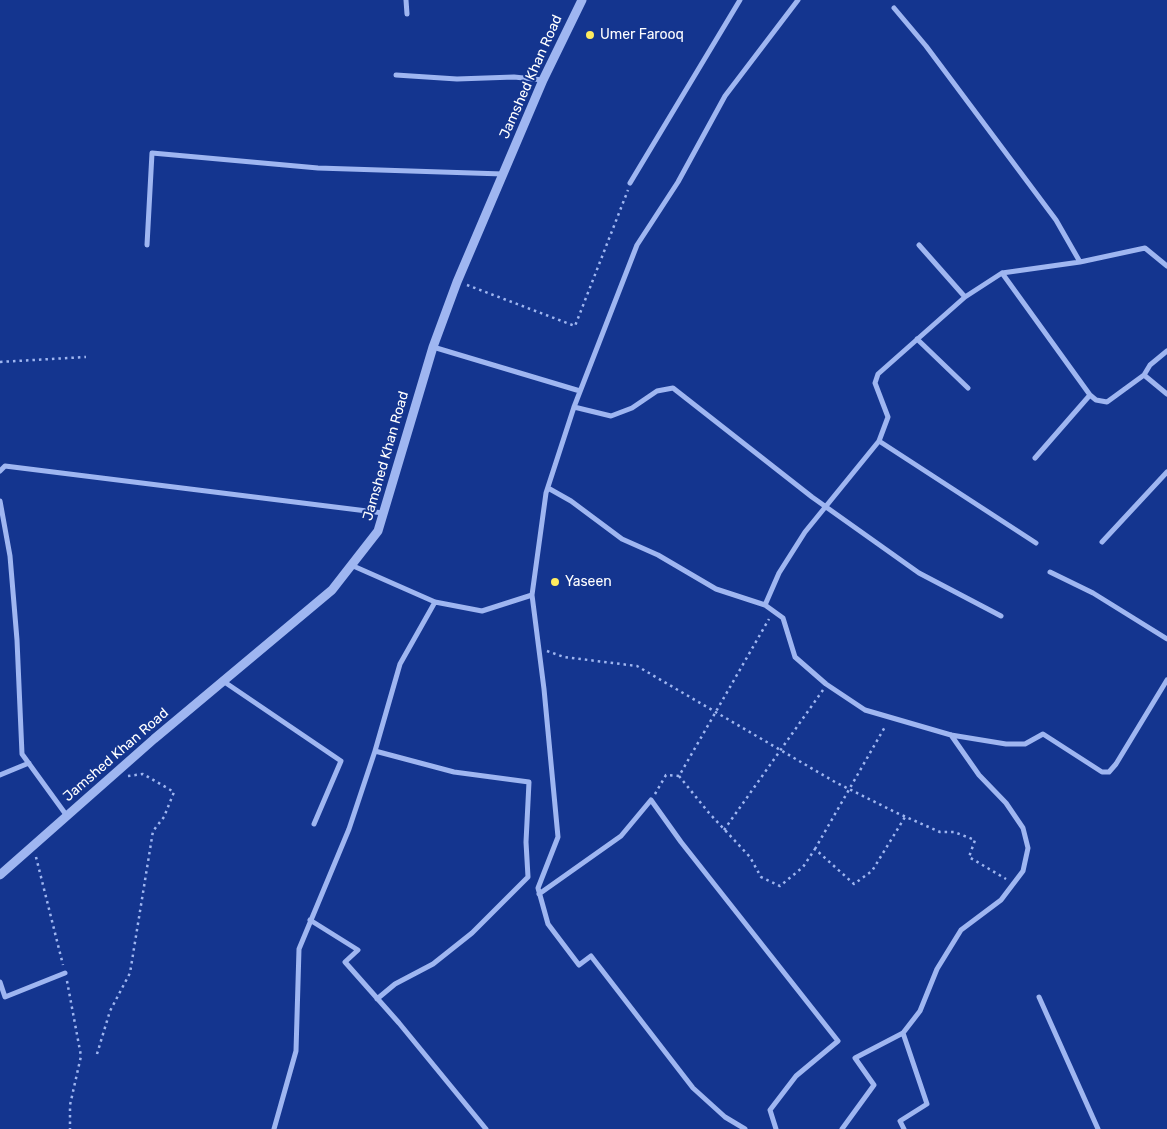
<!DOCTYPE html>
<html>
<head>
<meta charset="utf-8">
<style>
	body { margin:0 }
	canvas { display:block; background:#14358f }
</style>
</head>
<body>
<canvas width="1167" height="1129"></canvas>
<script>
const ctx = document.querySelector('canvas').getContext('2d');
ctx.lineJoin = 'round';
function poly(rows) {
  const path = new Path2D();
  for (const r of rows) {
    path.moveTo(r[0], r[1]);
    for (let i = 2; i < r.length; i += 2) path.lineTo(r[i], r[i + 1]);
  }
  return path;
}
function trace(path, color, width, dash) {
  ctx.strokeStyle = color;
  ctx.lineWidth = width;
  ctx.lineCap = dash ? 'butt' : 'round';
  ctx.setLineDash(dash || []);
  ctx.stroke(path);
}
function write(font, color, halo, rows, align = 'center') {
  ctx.font = font + ' Rubik,sans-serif';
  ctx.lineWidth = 4;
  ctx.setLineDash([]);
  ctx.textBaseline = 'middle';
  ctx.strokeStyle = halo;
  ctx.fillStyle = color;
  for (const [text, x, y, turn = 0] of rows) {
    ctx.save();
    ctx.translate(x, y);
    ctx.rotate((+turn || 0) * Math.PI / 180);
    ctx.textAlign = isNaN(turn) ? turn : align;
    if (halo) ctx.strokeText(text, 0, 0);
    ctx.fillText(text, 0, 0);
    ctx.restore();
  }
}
trace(poly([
	[467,285,575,326,628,190],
	[0,362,86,357],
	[547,651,564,657,637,666,835,782,897,813,940,832,954,832,975,840,969,857,1006,879],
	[679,776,709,813,750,857,761,877,780,886,803,867,815,849,854,884,872,871,905,817],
	[655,794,666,775,679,776,769,619],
	[724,830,823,690],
	[815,849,886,725],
	[36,857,63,965],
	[67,981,81,1056,70,1105,70,1129],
	[97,1054,110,1011,130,973,153,831,164,817,174,792,143,774,128,776]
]), '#9fb6f1', 2.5, [2.5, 4]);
trace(poly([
	[406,0,407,14],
	[894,8,926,46,1056,220,1080,262],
	[396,75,457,79,514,77,543,80],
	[630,183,740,0],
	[147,245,152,153,318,168,503,174],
	[919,245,965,297],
	[1002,273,1090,395,1096,400,1107,402,1144,375,1150,365,1167,351],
	[917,339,968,388],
	[433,347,580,391],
	[1144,375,1167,394],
	[574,407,637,245,678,182,725,96,798,0],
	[879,441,1036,543],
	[1035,458,1090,395],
	[0,471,5,466,383,513],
	[548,488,571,501,622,539,658,555,716,589,765,605,783,618,795,657,826,684,865,710,951,735,1006,744,1025,744,1043,734,1102,772,1109,772,1116,764,1167,680],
	[0,501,10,556,17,640,22,754,67,816],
	[1102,542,1167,472],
	[351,565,435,602,482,611,532,595,546,493,574,407,611,416,632,408,657,391,673,388,812,497,919,573,1001,616],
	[1050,572,1093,593,1167,639],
	[532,595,544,689,558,837,538,888,548,924,579,965,591,956,693,1088,725,1117,745,1129],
	[765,605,779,573,805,532,879,441,888,417,875,383,878,374,965,297,1002,273,1080,262,1145,248,1167,266],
	[223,681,341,761,314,824],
	[375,751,454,772,529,782,526,842,528,877,472,933,433,964,395,984,377,999],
	[0,775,29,763],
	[539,894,621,836,651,800,681,842,838,1041,796,1076,770,1110,776,1129],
	[310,920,358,950,345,962,399,1023,486,1129],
	[0,982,5,997,65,973],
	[1039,997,1098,1129],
	[274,1129,296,1051,299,949,349,829,375,751,400,664,435,602],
	[842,1129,874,1085,855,1058,903,1033],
	[904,1129,900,1121,927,1104,903,1033,920,1011,937,969,961,930,1001,900,1023,871,1028,848,1023,828,1006,803,979,775,951,735]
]), '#9fb6f1', 5);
trace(poly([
	[0,875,154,739,332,590,378,531,433,347,457,282,543,80,582,0]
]), '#9fb6f1', 9);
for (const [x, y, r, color] of [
	[590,35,5,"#ffec5f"],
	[555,582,5,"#ffec5f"]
]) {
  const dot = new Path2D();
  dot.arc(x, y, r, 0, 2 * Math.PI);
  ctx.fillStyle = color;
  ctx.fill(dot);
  trace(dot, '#14358f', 2);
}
write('14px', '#fff', '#14358f', [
	["Umer Farooq",600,35],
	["Yaseen",565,582]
], 'left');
write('14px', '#fff', '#14358f', [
	["Jamshed Khan Road",531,77,-66],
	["Jamshed Khan Road",386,456,-74],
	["Jamshed Khan Road",116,755,-41]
]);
</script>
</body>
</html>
